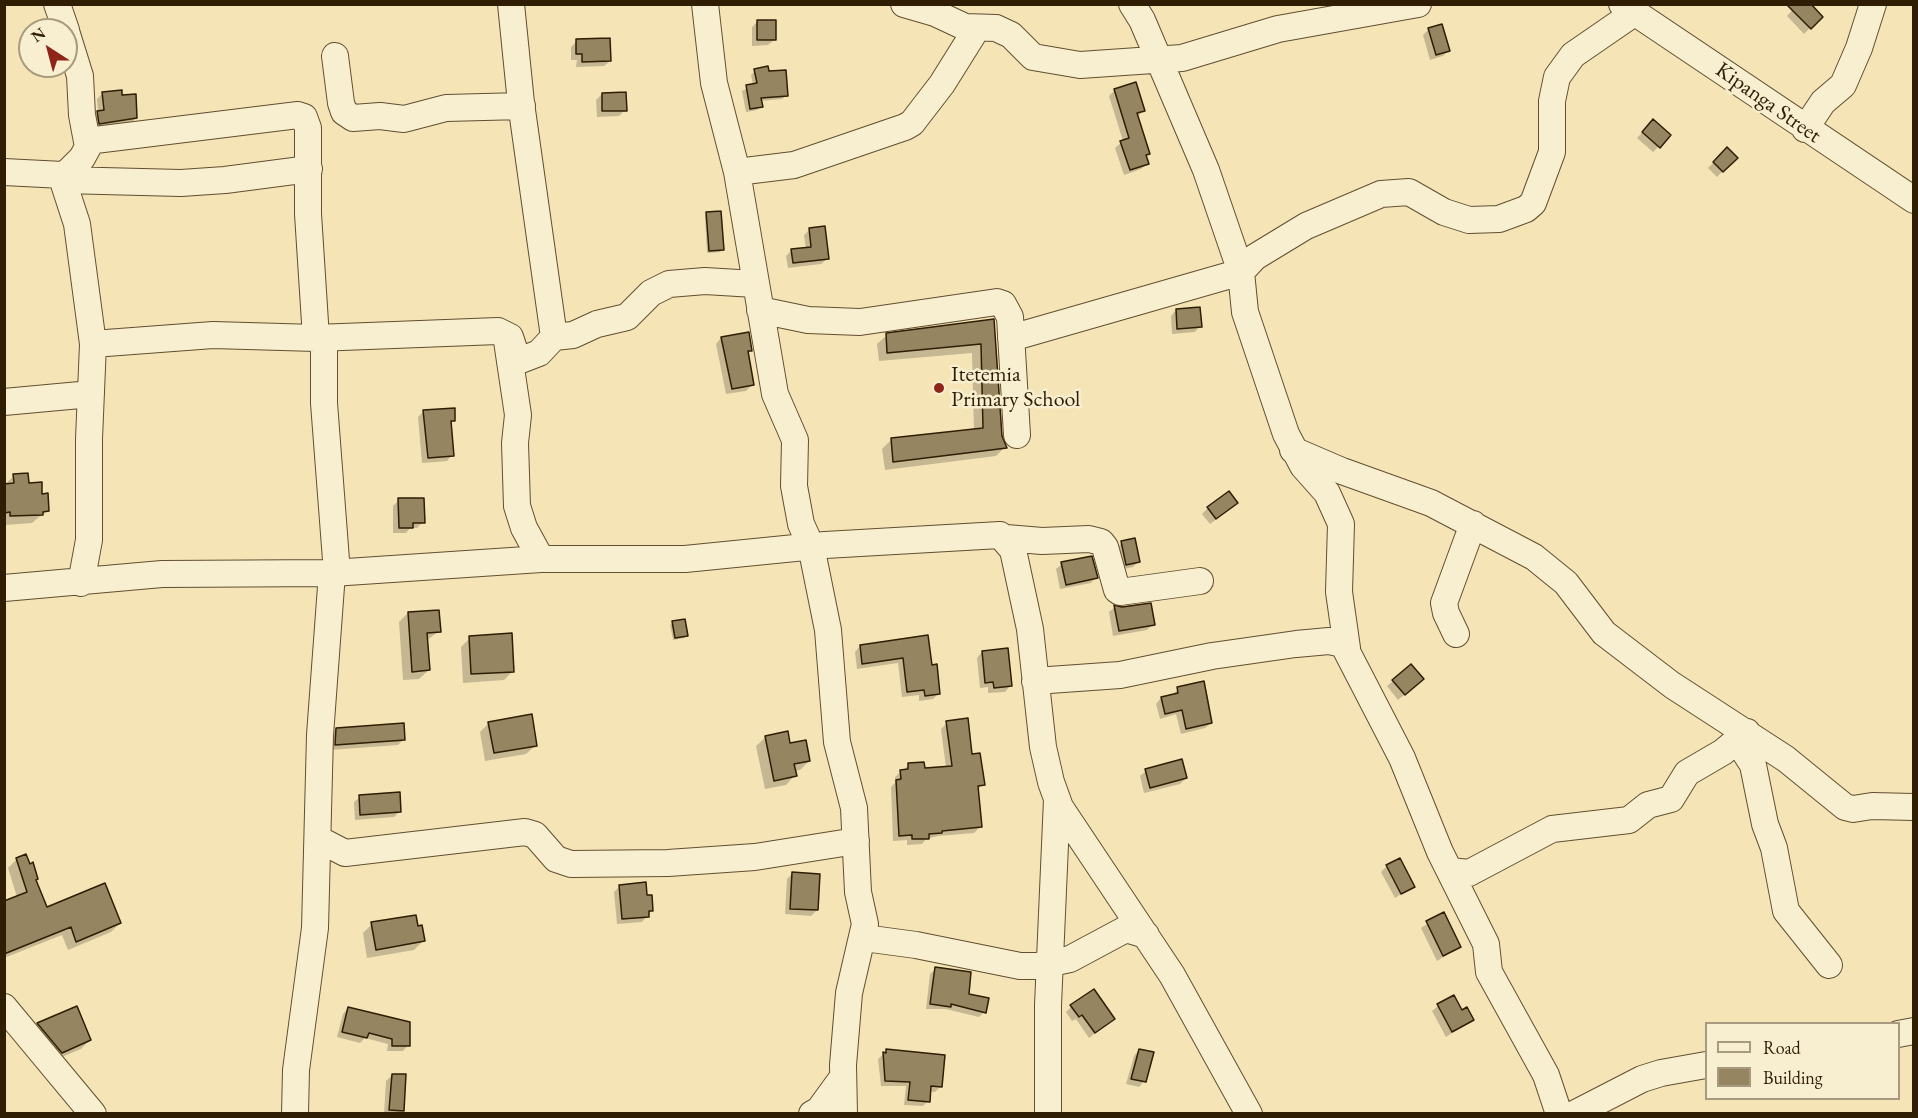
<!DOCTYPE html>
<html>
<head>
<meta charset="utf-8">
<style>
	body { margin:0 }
	#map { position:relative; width:1918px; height:1118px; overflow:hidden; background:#f5e5b6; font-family:"EB Garamond",serif }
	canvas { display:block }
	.frame { position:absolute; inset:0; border:6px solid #2f1d04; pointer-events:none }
	.legend { position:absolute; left:1705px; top:1022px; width:195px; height:78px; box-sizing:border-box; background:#f8eed0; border:2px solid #a89a7e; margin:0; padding:8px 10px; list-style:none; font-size:18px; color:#2f1d04 }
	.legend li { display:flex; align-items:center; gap:12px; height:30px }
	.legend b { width:30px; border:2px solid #a89a7e }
	.north { position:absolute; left:18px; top:18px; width:60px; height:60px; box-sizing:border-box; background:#f8eed0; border:2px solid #a89a7e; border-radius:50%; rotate:324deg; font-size:16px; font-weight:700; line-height:24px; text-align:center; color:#2f1d04 }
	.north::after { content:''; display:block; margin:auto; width:21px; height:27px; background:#8f2418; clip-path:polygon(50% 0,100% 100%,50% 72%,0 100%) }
</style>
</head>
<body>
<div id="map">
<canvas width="1918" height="1118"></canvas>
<div class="frame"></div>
<ul class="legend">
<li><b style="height:8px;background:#f8eed0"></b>Road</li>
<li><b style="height:16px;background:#968561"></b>Building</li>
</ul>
<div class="north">N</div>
</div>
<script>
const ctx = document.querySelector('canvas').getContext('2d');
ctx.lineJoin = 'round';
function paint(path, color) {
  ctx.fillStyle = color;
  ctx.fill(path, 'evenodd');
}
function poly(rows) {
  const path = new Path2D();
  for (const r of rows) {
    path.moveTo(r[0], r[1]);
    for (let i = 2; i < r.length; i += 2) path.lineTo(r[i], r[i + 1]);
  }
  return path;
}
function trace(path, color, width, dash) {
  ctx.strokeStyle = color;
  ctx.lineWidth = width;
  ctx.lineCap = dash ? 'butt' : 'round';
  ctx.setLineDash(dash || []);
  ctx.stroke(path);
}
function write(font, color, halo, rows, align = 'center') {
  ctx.font = font + ' "EB Garamond",serif';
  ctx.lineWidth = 5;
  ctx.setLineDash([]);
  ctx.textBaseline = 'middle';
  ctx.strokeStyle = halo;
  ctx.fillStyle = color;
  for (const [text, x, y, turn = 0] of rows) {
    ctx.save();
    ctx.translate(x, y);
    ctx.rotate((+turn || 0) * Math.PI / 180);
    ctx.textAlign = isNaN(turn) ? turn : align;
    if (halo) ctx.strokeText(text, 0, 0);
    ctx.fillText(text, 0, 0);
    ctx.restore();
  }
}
paint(poly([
	[1798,4,1821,17,1804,34,1787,16],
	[758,21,774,40,768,45,752,46,752,27],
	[1429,29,1449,50,1443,56,1430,60,1423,35],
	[577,41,610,61,604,66,576,67,577,60,571,60,571,47],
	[755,71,787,95,782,99,760,101,761,106,757,110,746,112,742,91,753,85,751,75],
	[1115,90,1143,111,1137,117,1148,154,1145,157,1147,164,1141,169,1124,175,1115,148,1123,141,1109,96],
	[103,93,121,97,136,118,130,124,94,129,92,118,98,112,97,99],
	[602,94,625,110,619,116,597,117,596,100],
	[1653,121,1658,147,1653,152,1637,138],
	[1727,149,1736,158,1717,177,1708,168],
	[707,213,722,249,720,252,707,253,705,216],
	[810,229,827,259,821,264,788,268,786,256,792,250,806,249,804,235],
	[1176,310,1200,326,1195,332,1172,334,1171,316],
	[992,320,1001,436,1005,447,996,456,885,470,882,449,891,440,974,431,972,353,879,361,877,344,887,335],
	[721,338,751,350,747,354,752,385,746,391,726,394,716,344],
	[424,411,454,420,450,424,452,455,447,461,422,463,418,417],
	[14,476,41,495,47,510,32,523,4,525,4,485],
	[399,500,423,522,417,528,410,528,406,533,393,533,393,506],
	[1208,508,1230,509,1210,524,1202,514],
	[1122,543,1139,561,1133,567,1120,570,1116,548],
	[1062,564,1096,577,1091,583,1060,589,1056,569],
	[1115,607,1122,608,1153,624,1147,630,1113,636,1109,612],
	[408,613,439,631,426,641,429,670,419,679,403,680,399,622],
	[673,623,687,635,684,638,673,640,670,625],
	[927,637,931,666,939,693,933,699,919,701,919,695,902,697,898,663,857,669,855,652,860,646],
	[470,638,513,671,504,680,463,683,461,647],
	[982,652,1010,686,1005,692,988,693,988,687,980,688,977,658],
	[1393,681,1416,685,1398,700,1387,686],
	[1178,689,1211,723,1205,728,1181,734,1176,714,1160,719,1156,704,1161,698,1172,696],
	[489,723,536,745,526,754,485,761,480,732],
	[947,723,971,756,983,784,977,790,980,827,974,833,938,836,926,839,922,844,907,845,907,840,893,841,891,787,895,783,895,777,909,765,923,770,946,768,941,729],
	[336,729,404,739,398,745,330,750,330,735],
	[766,737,789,745,809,761,800,770,794,771,795,775,786,785,765,789,756,746],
	[1146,771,1186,778,1180,784,1144,793,1140,776],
	[360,797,400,811,394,817,355,820,354,802],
	[17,859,29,865,46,909,120,923,111,932,68,950,62,935,4,958,4,902,17,897,8,868],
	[1387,866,1413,886,1395,898,1381,872],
	[793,873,817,910,811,916,785,914,787,879],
	[620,886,646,897,652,910,642,922,617,924,614,892],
	[1443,914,1459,947,1437,961,1421,928],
	[372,924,417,928,424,940,414,950,367,958,363,933],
	[936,969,967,995,984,1012,979,1017,946,1009,926,1009,930,974],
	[1438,1006,1462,1012,1472,1020,1446,1037,1432,1011],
	[1071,1007,1107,1024,1089,1038,1076,1019,1072,1021,1066,1012],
	[77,1008,90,1040,81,1049,52,1061,29,1033,38,1024],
	[348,1008,408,1045,403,1051,387,1051,388,1044,365,1038,360,1043,337,1037,343,1014],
	[1139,1050,1144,1081,1139,1087,1126,1084,1134,1056],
	[887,1051,941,1086,935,1092,929,1091,928,1101,923,1106,904,1105,906,1086,881,1086,878,1059],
	[392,1075,402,1110,399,1114,384,1114,386,1081]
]), '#0003');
const building = poly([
	[1786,4,1811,4,1823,17,1811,29,1786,4],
	[757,20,776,20,776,40,757,40,757,20],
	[1442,24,1450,51,1436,55,1428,28,1442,24],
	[610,38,611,61,582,62,582,54,576,54,576,39,610,38],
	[768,66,769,71,786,70,788,96,761,98,763,107,750,109,746,85,757,83,754,69,768,66],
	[1136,82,1145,111,1137,113,1150,154,1146,155,1149,164,1130,170,1120,141,1129,138,1114,89,1136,82],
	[122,90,122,95,136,94,137,118,99,124,97,111,104,110,102,92,122,90],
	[626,92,627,111,602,111,602,93,626,92],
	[1653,119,1671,135,1660,148,1642,132,1653,119],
	[1727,147,1738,158,1723,172,1713,162,1727,147],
	[721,211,724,250,709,251,706,212,721,211],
	[825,226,829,259,793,263,791,249,811,247,809,228,825,226],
	[1200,307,1202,327,1177,329,1176,309,1200,307],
	[994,319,1002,436,1007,448,893,462,891,438,983,428,981,344,887,353,886,333,994,319],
	[749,332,752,351,748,351,754,385,732,389,721,337,749,332],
	[455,408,455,421,451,421,454,456,428,458,423,410,455,408],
	[28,473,29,483,42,482,42,494,48,493,49,511,43,512,43,515,10,516,10,512,4,513,4,484,14,483,13,474,28,473],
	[1229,491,1238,503,1216,519,1207,507,1229,491],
	[398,498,424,498,425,523,413,523,413,528,399,528,398,498],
	[1135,538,1140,562,1126,565,1121,541,1135,538],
	[1092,556,1098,578,1066,585,1061,562,1092,556],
	[1151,603,1155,625,1119,631,1114,605,1122,607,1151,603],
	[439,610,441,632,427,633,430,670,412,672,408,612,439,610],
	[685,619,688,636,675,638,672,621,685,619],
	[512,633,514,672,471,674,469,636,512,633],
	[928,635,932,665,937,664,940,694,925,696,924,690,907,692,903,658,862,664,860,645,928,635],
	[1008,648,1012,686,994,688,993,682,985,683,982,651,1008,648],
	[1411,664,1424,679,1405,695,1392,680,1411,664],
	[1204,681,1212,723,1186,729,1182,710,1165,714,1161,697,1178,693,1177,687,1204,681],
	[532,714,537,746,494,753,488,722,532,714],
	[968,718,972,754,980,753,985,785,978,786,982,827,942,831,942,833,929,834,929,839,912,839,912,835,899,836,896,780,901,779,900,770,908,769,908,763,924,762,925,768,952,766,946,721,968,718],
	[404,723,405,740,335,745,336,728,404,723],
	[788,731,790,743,806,740,810,761,794,764,797,776,774,781,765,736,788,731],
	[1182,759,1187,778,1150,788,1145,769,1182,759],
	[400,792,401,812,360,815,359,795,400,792],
	[26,854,30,864,33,862,38,879,36,880,47,907,105,883,121,923,76,942,71,927,4,954,4,901,27,892,16,858,26,854],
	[1400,858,1415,887,1401,894,1386,865,1400,858],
	[792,872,820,874,818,910,790,909,792,872],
	[646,882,647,895,652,895,653,911,649,911,649,917,622,919,619,885,646,882],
	[1444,912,1461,947,1443,956,1426,921,1444,912],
	[416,915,418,926,422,925,425,941,376,950,371,922,416,915],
	[935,967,971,972,969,994,989,998,986,1013,951,1004,951,1007,930,1004,935,967],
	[1094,989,1115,1019,1095,1033,1082,1015,1079,1017,1070,1005,1094,989],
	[1454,995,1462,1010,1467,1007,1474,1020,1452,1032,1437,1004,1454,995],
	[77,1006,91,1040,62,1053,37,1023,77,1006],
	[348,1007,410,1022,410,1046,392,1046,392,1039,369,1033,367,1038,342,1032,348,1007],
	[886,1049,945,1055,942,1087,931,1086,930,1102,908,1100,910,1082,885,1081,883,1052,886,1053,886,1049],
	[1139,1049,1154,1052,1146,1082,1131,1079,1139,1049],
	[392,1074,406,1074,404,1111,389,1110,392,1074]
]);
paint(building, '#968561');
trace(building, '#2f1d04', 1.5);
const minor = poly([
	[57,4,66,30],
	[511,4,521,103,554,337],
	[705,4,714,83,737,172,775,394,795,440,794,486,801,524,811,546,828,630,837,742,854,808,858,892,865,924,849,993,843,1065,844,1114],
	[904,4,935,13,965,27,996,28,1011,35,1033,57,1080,65,1182,58,1278,29,1418,4],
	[1132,4,1142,20,1206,170,1241,272,1245,312,1286,434,1303,466,1327,493,1341,524,1339,592,1347,648],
	[1622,4,1914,200],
	[66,31,80,76,82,115,88,147,82,158,62,178,77,224,93,344,89,439,89,540,81,583],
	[335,56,341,103,344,112,353,118,380,116,404,119,446,108,522,106],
	[1805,129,1823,102,1843,85,1859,48,1873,4],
	[87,141,298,115,304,117,308,128,308,214,316,338],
	[4,172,63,175],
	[737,172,794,165,905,127,912,123,942,84,977,28],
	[63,180,181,183,225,180,309,169],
	[760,310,808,320,860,322,997,302,1003,304,1010,317,1017,435],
	[324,337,324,403,337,573],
	[1011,338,1241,272,1255,257,1306,226,1381,194,1409,192,1444,212,1469,220,1499,219,1526,209,1533,203,1552,152,1552,101,1557,77,1573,55,1634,13],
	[507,341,518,415,515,443,517,506,524,528,541,559],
	[93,344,213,335,316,338,498,331,510,337,517,358,521,360,539,353,554,337,573,335,597,324,627,317,651,293,669,284,705,281,755,284],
	[4,402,91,394],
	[1293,450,1342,471,1431,503,1534,557,1566,583,1604,633,1672,685,1786,759,1845,807,1853,809,1872,806,1914,807],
	[1006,538,1042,541,1089,539,1101,542,1105,547,1117,590,1120,592,1200,581],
	[4,588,162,574,332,573,541,559,685,559,825,545,1000,535,1013,550,1030,629,1043,747,1051,782,1060,807,1172,975,1249,1114],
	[1456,634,1446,613,1444,603,1473,524],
	[1035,681,1120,675,1212,656,1296,644,1329,641,1343,644,1402,758,1440,852,1486,944,1489,972,1546,1075,1559,1114],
	[1737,740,1753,765,1765,824,1774,848,1786,911,1829,965],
	[318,839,345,853,525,832,535,835,556,859,571,864,668,863,755,857,856,841],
	[1450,871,1469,873,1552,829,1629,820,1648,805,1671,799,1687,773,1723,752,1747,732],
	[864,938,916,945,1020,966,1037,966,1070,959,1126,929,1146,935],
	[4,1007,93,1114],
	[1898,1034,1914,1031],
	[295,1114,296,1070,315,928,320,735,332,573],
	[812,1114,819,1110,843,1077],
	[1048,1114,1048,1005,1057,799],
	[1574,1114,1642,1079,1661,1073,1706,1065]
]);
trace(minor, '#604f30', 28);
trace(minor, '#f8eed0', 26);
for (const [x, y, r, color] of [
	[939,388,6,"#8f2418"]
]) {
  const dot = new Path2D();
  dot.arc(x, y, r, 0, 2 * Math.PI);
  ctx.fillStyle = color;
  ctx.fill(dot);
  trace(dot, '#f8eed0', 2);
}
write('22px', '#2f1d04', '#f8eed0', [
	["Kipanga Street",1768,103,35]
]);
write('22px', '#2f1d04', '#f8eed0', [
	["Itetemia",951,375],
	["Primary School",951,400]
], 'left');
</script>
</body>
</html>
